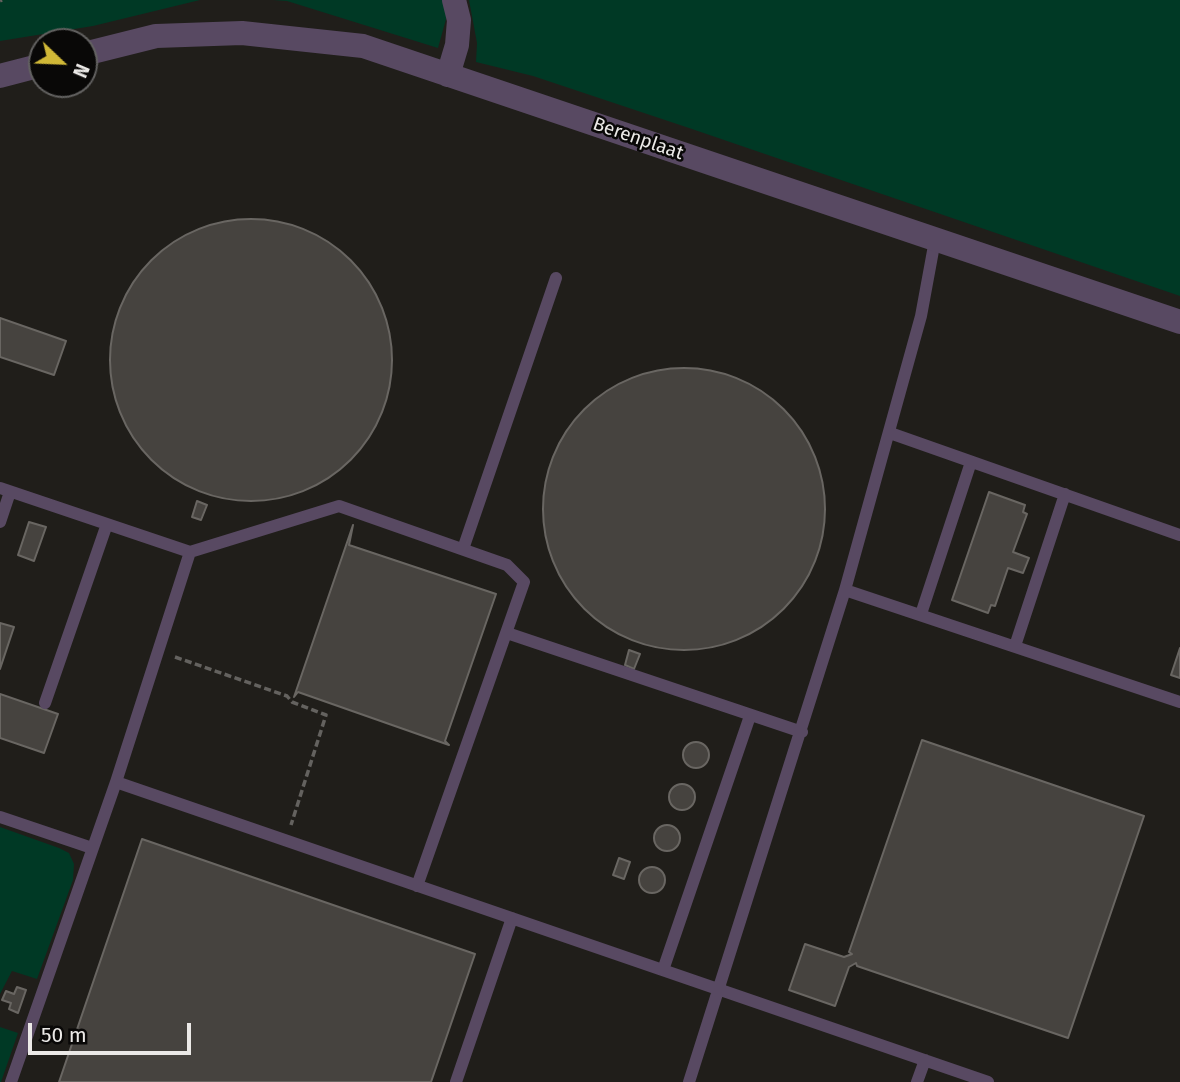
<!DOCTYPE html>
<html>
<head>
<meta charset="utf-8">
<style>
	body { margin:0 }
	#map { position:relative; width:1180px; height:1082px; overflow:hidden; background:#201e1a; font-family:"Fira Sans",sans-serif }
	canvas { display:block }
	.north { position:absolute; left:28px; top:28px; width:70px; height:70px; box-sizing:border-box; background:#090807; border:2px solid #636261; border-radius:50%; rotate:113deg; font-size:19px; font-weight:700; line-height:28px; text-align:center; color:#ebe9e7 }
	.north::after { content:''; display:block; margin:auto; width:24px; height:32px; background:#d0b837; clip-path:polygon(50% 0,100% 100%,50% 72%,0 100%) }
	.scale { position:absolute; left:28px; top:1023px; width:163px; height:32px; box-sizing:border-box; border:4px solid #ebe9e7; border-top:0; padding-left:9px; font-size:21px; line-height:24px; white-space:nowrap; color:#ebe9e7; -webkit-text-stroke:5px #090807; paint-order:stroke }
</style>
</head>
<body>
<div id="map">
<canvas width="1180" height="1082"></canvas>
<div class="north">N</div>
<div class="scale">50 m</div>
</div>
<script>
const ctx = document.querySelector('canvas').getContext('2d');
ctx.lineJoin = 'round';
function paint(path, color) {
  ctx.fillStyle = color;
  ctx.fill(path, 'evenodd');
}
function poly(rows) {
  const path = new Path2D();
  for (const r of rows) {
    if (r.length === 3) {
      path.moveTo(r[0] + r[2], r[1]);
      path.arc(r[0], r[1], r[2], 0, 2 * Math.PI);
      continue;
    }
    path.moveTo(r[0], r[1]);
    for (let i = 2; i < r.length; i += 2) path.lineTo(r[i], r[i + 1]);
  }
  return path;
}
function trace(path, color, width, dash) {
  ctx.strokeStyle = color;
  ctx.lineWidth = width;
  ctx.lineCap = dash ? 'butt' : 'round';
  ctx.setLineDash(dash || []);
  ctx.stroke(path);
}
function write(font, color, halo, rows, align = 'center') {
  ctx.font = font + ' "Fira Sans",sans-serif';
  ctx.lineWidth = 5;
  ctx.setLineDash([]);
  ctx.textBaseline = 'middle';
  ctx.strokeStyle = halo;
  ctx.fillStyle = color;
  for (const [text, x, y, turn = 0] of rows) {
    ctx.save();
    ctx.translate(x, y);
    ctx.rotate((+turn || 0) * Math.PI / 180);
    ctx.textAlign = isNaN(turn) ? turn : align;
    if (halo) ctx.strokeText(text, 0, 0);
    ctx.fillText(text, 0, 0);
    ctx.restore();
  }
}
paint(poly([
	[0,0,200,0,93,26,0,41],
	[273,0,444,0,448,12,438,48,287,1],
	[469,0,1180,0,1180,296,689,128,533,76,476,62,477,43],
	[0,827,59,848,69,853,74,864,73,880,37,979,12,971,0,994],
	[0,1027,18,1033,1,1082,0,1082]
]), '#003925');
const building = poly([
	[251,360,141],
	[0,318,66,341,54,375,0,357,0,318],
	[684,509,141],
	[989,492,1025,505,1023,512,1027,514,1013,552,1029,558,1023,573,1008,568,995,606,991,605,988,613,952,600,989,492],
	[197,501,207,505,201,520,192,517,197,501],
	[29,522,46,527,34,561,18,555,29,522],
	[353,525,349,545,496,594,445,741,449,745,298,692,294,697,353,525],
	[0,623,14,627,0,669,0,623],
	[1180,648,1180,678,1171,675,1180,648],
	[629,650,640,654,634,669,625,665,629,650],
	[0,694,58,714,44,753,0,738,0,694],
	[922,740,1144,816,1068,1038,857,966,856,963,849,967,835,1006,789,990,805,944,844,957,852,954,849,952,922,740],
	[696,755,13],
	[682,797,13],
	[667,838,13],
	[142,839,475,954,431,1082,59,1082,142,839],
	[619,858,630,862,624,879,613,875,619,858],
	[652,880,13],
	[17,987,26,990,18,1013,9,1009,11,1003,2,1000,6,991,14,994,17,987]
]);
paint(building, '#46433f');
trace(building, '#696662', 2);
trace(poly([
	[0,1,2,0],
	[175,657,287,696,292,702,326,715,291,825]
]), '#64625f', 3.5, [7, 3.5]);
trace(poly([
	[890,433,1180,535],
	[0,488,190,552,339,506,507,565,524,582,417,886],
	[0,522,10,492],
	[463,549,556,278],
	[845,590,1180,702],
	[921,614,971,462],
	[507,633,802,732],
	[1015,646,1065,494],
	[45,703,107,524],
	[116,782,988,1082],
	[0,817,92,848],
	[663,970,750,716],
	[11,1082,116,782,190,552],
	[456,1082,512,918],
	[689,1082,845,590,921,316,935,240],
	[917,1082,925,1060]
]), '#584962', 12);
trace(poly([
	[84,54,156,36,242,33,363,46,1180,322],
	[448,75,457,45,459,20,454,0],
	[0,76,42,65]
]), '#584962', 24);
write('19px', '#ebe9e7', '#090807', [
	["Berenplaat",638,139,19]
]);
</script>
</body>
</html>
